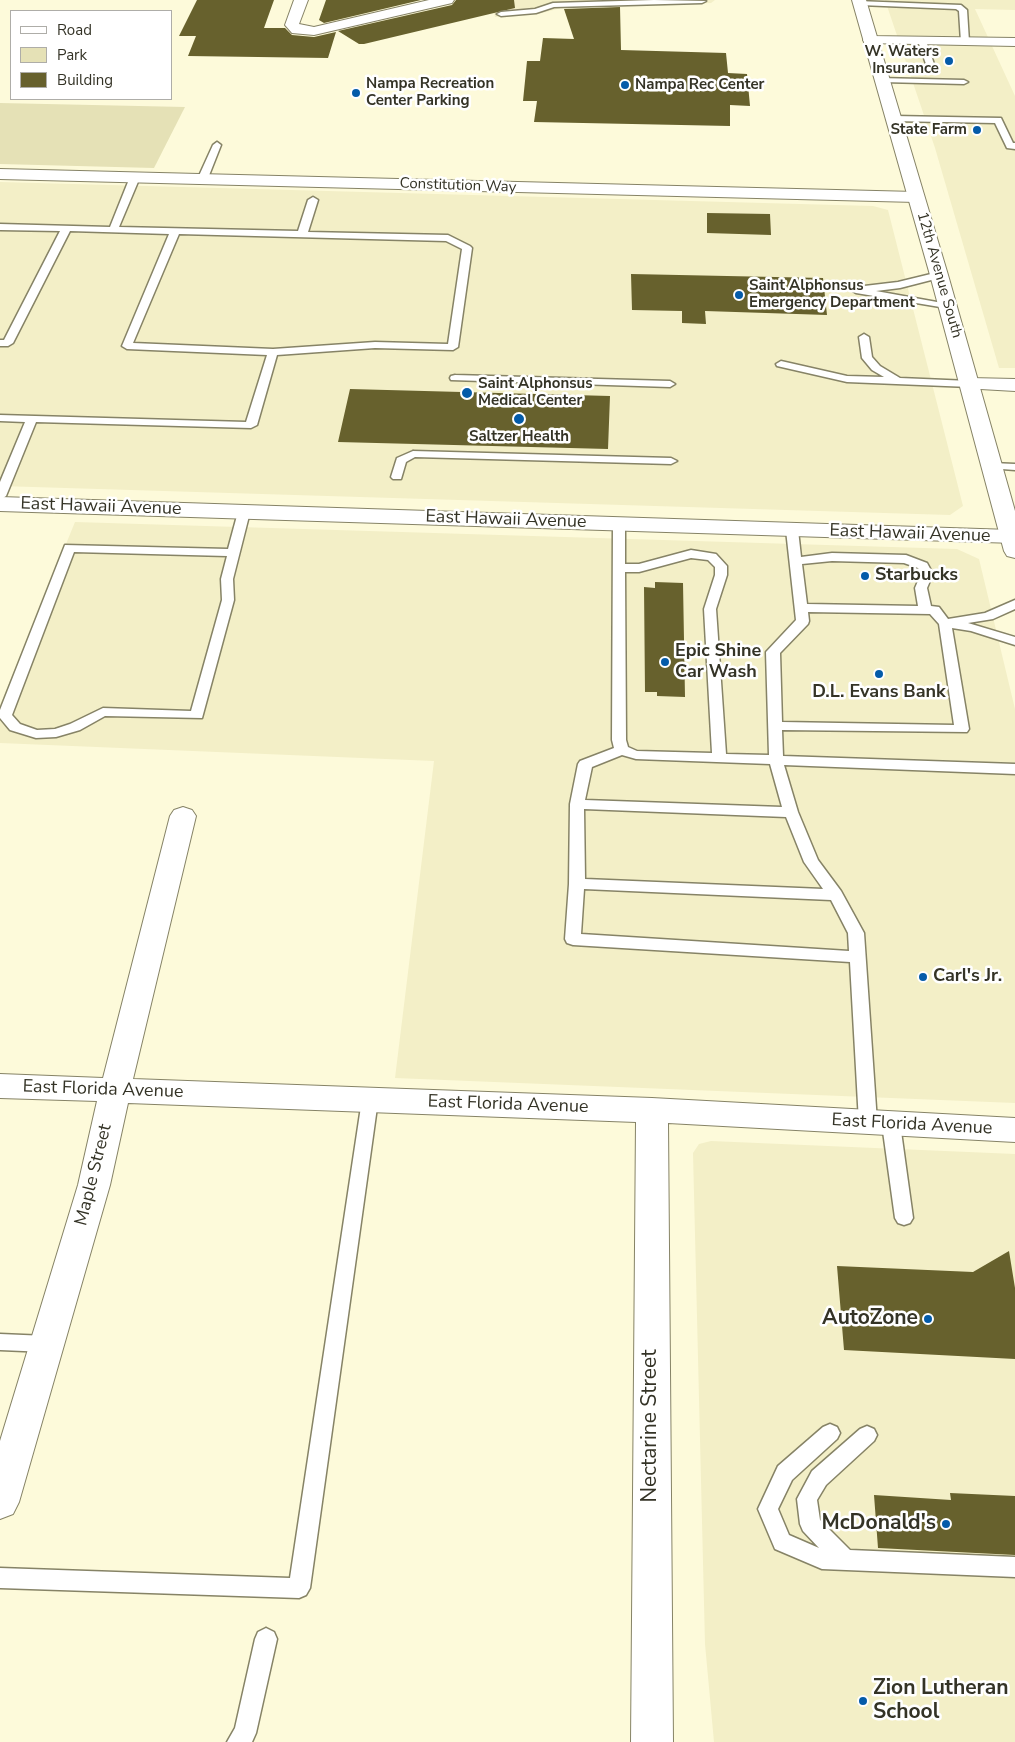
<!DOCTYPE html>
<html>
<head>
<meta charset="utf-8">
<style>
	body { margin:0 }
	#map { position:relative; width:1015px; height:1742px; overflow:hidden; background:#fdfada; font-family:"Nunito Sans",sans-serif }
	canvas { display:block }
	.legend { position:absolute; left:10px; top:10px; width:162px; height:90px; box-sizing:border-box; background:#fff; border:1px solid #aeada8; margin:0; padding:6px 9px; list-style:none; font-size:15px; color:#343326 }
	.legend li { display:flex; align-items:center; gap:10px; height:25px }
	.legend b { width:25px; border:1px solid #aeada8 }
</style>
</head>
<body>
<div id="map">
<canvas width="1015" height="1742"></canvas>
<ul class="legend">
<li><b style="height:6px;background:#fff"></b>Road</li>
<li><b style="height:14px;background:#e5e1b6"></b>Park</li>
<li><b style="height:14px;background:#67612d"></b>Building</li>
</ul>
</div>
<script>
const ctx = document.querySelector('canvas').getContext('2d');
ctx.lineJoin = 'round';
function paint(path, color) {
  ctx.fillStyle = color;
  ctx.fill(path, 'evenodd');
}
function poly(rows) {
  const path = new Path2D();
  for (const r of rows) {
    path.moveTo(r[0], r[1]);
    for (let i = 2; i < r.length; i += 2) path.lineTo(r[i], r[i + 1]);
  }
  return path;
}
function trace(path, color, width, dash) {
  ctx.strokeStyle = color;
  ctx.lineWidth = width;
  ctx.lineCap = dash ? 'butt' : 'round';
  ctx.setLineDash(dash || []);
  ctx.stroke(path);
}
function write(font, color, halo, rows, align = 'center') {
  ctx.font = font + ' "Nunito Sans",sans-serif';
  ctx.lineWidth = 5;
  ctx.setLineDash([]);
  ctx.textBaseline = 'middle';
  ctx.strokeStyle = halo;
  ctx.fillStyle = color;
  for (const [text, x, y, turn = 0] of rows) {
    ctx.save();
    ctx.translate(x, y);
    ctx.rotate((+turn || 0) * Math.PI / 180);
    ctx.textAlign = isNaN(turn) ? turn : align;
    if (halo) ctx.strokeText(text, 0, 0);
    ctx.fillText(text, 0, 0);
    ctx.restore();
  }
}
paint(poly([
	[491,0,715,0,711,3,561,8,542,13,495,17],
	[885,0,1015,0,1015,10,975,9,1015,96,1015,368,999,368,935,148],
	[0,182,873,206,888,210,963,506,950,515,0,486],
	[75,522,957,549,979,559,1015,709,1015,1103,395,1078,434,761,0,743,0,705],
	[711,1141,1015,1154,1015,1742,714,1742,705,1644,693,1153,699,1144]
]), '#f3efc7');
paint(poly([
	[0,103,185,107,154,168,0,164]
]), '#e5e1b6');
paint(poly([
	[197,0,274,0,264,28,285,28,292,35,314,37,336,32,328,58,188,56,196,36,179,36],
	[326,0,421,0,324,23,319,20],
	[456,0,514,0,515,8,364,44,359,44,338,31,452,5],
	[620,7,621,50,726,53,728,73,747,74,750,106,730,105,730,126,534,122,537,101,523,101,527,61,540,61,543,38,574,39,564,9],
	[707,213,770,214,771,235,707,233],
	[631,274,823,278,827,315,705,311,706,324,682,323,682,311,632,310],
	[350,389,610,396,608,449,338,442],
	[655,582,683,583,685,697,657,696,657,692,645,692,644,587,655,588],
	[1009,1251,1015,1288,1015,1359,844,1350,837,1266,973,1272],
	[950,1493,1015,1496,1015,1555,878,1548,874,1495,951,1500]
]), '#67612d');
const service = poly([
	[654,0,706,1,702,3,554,7,536,13,501,16,497,14,501,12,535,9,553,3,654,0],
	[857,1,961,5,967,10,969,42,965,44,961,42,959,11,956,9,860,5,857,5,857,1],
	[919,39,926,41,934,64,933,66,926,64,918,41,919,39],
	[879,78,964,80,968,82,964,84,882,82,878,80,879,78],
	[894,116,1001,118,1013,143,1015,143,1015,149,1007,148,995,123,891,121,890,119,894,116],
	[217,142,221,145,208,178,206,180,200,180,198,178,213,145,217,142],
	[135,174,140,177,119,227,298,231,308,200,313,197,318,200,308,232,448,235,470,246,472,248,458,347,453,350,375,348,277,355,257,425,251,428,36,422,6,496,0,500,0,482,25,422,0,421,0,415,246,422,267,355,127,349,122,346,169,234,70,231,13,343,8,346,0,346,0,340,4,340,60,231,0,230,0,224,110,227,130,177,135,174],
	[179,234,446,241,462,249,448,344,375,342,273,349,133,343,179,234],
	[939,272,944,275,943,277,900,288,876,291,948,304,953,307,952,309,856,293,851,290,856,287,898,282,939,272],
	[864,334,869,337,872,357,880,366,900,378,970,381,975,384,970,387,847,382,777,366,776,364,781,361,847,376,884,377,872,370,862,358,859,337,864,334],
	[455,375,670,381,675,384,670,387,451,380,450,378,451,376,455,375],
	[413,451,671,458,677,461,671,464,415,457,406,462,401,479,393,479,391,477,397,458,413,451],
	[992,463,1015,464,1015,470,988,468,986,466,992,463],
	[244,508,250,512,233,579,234,600,202,718,105,716,80,730,56,737,36,738,10,730,0,718,0,710,65,545,228,549,238,512,244,508],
	[74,552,227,556,221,579,222,600,191,711,103,708,70,724,55,729,37,730,20,724,12,715,74,552],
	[619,520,625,524,625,564,639,564,691,550,716,554,727,566,727,575,716,609,726,754,769,755,766,652,796,620,786,530,788,527,796,527,798,530,801,557,832,553,906,555,927,563,933,574,927,588,931,606,939,607,948,619,985,613,1015,600,1015,609,993,619,968,623,1015,637,1015,645,971,631,952,628,969,729,967,732,782,730,783,756,1015,764,1015,774,784,765,798,812,818,860,841,891,864,933,877,1122,874,1127,868,1129,862,1127,859,1122,850,962,573,945,567,943,565,939,569,884,570,804,578,764,580,761,614,748,612,740,613,524,619,520],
	[691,558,708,560,715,567,715,575,704,609,712,753,637,751,628,747,626,740,625,572,639,572,691,558],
	[832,561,904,563,918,568,921,574,915,588,918,606,807,604,802,564,832,561],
	[808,612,930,614,939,624,954,725,782,722,780,653,808,624,809,621,808,612],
	[622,755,636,759,770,764,782,807,585,800,592,767,622,755],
	[584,809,786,817,804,862,823,889,585,879,584,809],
	[584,889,831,900,848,933,849,951,581,934,584,889],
	[370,1093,376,1095,378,1100,310,1588,306,1595,299,1598,0,1588,0,1568,290,1578,362,1100,364,1095,370,1093],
	[891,1117,897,1119,900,1124,913,1218,910,1223,904,1225,898,1223,895,1218,882,1124,885,1119,891,1117],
	[0,1334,47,1336,54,1338,57,1344,54,1350,47,1352,0,1350,0,1334],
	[830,1424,837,1427,840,1433,837,1439,792,1480,778,1509,789,1535,819,1548,803,1531,800,1524,797,1499,812,1471,860,1429,867,1426,874,1429,877,1435,874,1441,826,1485,817,1500,820,1520,850,1550,1015,1557,1015,1577,822,1569,775,1549,758,1509,778,1466,823,1427,830,1424],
	[266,1628,274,1632,277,1639,256,1733,252,1742,227,1742,235,1728,255,1639,258,1632,266,1628]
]);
const minor = poly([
	[294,0,308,0,299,24,314,27,429,0,454,0,452,3,314,35,292,33,285,25,294,0],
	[870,36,1015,38,1015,46,865,43,863,40,865,37,870,36],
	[0,169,916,192,922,193,924,197,922,201,916,202,0,179,0,169],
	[183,807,192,810,196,816,133,1079,652,1098,1015,1118,1015,1142,668,1123,673,1742,631,1742,636,1122,128,1103,110,1185,19,1502,13,1514,0,1519,0,1441,78,1185,97,1101,0,1098,0,1074,103,1078,170,816,174,810,183,807]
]);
const tertiary = poly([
	[970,378,1015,379,1015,391,963,388,960,384,963,380,970,378],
	[0,497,1011,530,1015,531,1015,543,0,511,0,497]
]);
const primary = poly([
	[852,0,866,0,948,275,1015,511,1015,558,1007,556,1004,551,930,275,852,0]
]);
trace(service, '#868366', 3);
trace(minor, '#868366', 2);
trace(tertiary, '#868366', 2);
trace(primary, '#868366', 2);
paint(service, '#fff');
paint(minor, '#fff');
paint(tertiary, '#fff');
paint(primary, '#fff');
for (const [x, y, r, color] of [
	[949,61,5,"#045ba9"],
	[625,85,5,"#045ba9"],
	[356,93,5,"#045ba9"],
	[977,130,5,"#045ba9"],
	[739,295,5,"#045ba9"],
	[467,393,6,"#045ba9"],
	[519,419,6,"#045ba9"],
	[865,576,5,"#045ba9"],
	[665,662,5,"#045ba9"],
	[879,674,5,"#045ba9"],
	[923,977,5,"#045ba9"],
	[928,1319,5,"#045ba9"],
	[946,1524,5,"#045ba9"],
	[863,1701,5,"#045ba9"]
]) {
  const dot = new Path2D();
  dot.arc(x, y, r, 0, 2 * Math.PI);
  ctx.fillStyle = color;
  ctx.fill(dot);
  trace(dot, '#fff', 2);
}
write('bold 15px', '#343326', '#fff', [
	["W. Waters",939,52,"right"],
	["Insurance",939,69,"right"],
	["Nampa Recreation",366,84],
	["Center Parking",366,101],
	["Nampa Rec Center",635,85],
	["State Farm",967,130,"right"],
	["Saint Alphonsus",749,286],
	["Emergency Department",749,303],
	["Saint Alphonsus",478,384],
	["Medical Center",478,401],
	["Saltzer Health",519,437,"center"]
], 'left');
write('15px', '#343326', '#fff', [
	["Constitution Way",458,186,2],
	["12th Avenue South",939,275,74]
]);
write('18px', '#343326', '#fff', [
	["East Hawaii Avenue",101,507,2],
	["East Hawaii Avenue",506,520,2],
	["East Hawaii Avenue",910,534,2],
	["East Florida Avenue",103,1090,2],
	["East Florida Avenue",508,1105,2],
	["East Florida Avenue",912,1125,3],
	["Maple Street",94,1175,-76]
]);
write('bold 18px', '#343326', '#fff', [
	["Starbucks",875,576],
	["Epic Shine",675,652],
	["Car Wash",675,673],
	["D.L. Evans Bank",879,693,"center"],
	["Carl's Jr.",933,977]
], 'left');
write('bold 21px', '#343326', '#fff', [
	["AutoZone",918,1319],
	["McDonald's",936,1524],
	["Zion Lutheran",873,1689,"left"],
	["School",873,1713,"left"]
], 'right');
write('21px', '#343326', '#fff', [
	["Nectarine Street",651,1426,-90]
]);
</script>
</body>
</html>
